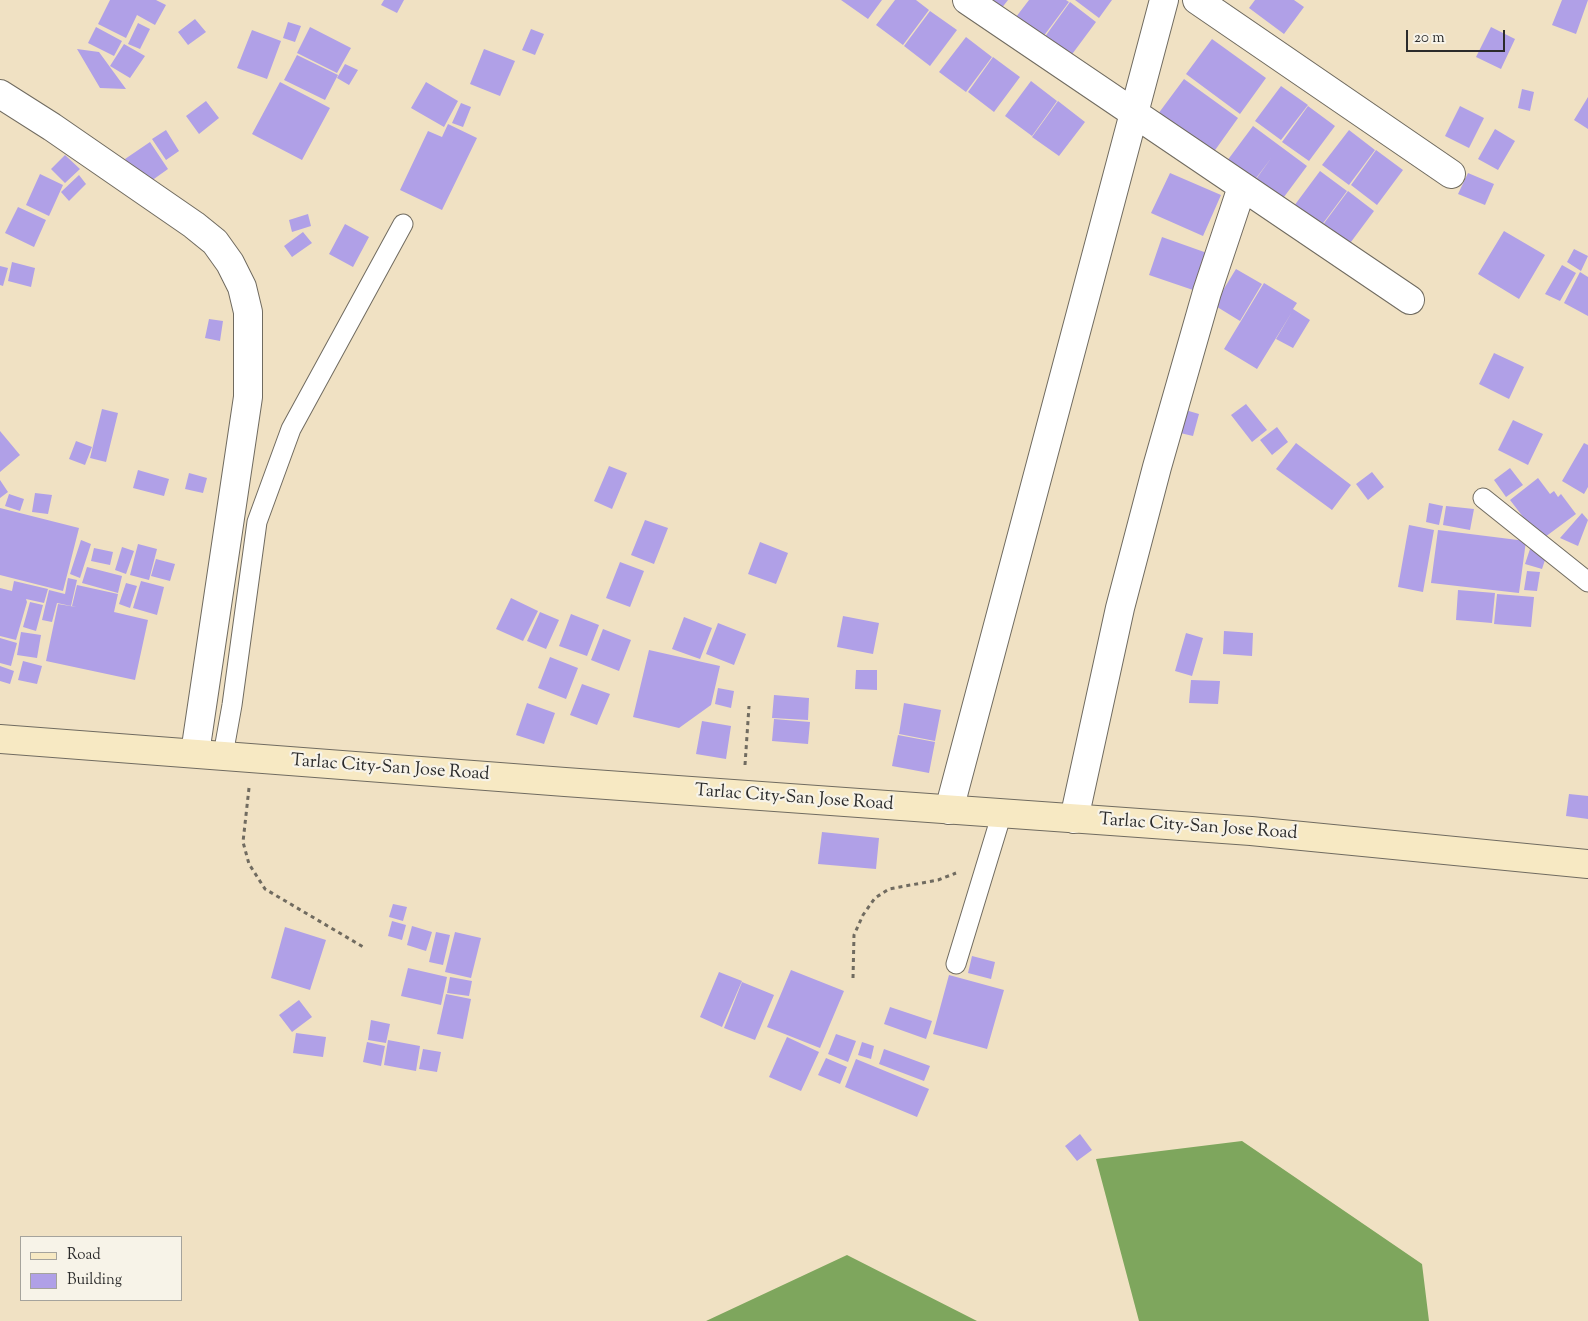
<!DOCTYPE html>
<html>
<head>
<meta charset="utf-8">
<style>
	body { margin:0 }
	#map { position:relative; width:1588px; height:1321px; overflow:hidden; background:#f0e1c3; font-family:"Sorts Mill Goudy",serif }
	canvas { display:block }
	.legend { position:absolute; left:20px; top:1236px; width:162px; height:65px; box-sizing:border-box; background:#f7f3e8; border:1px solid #a5a39c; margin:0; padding:6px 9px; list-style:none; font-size:15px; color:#2b2b2b }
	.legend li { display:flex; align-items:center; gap:10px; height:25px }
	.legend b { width:25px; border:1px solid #a5a39c }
	.scale { position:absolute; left:1406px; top:30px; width:99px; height:22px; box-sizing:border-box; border:2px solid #2b2b2b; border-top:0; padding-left:6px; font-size:15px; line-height:18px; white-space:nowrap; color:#2b2b2b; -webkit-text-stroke:4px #f7f3e8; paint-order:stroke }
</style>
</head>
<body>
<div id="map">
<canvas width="1588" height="1321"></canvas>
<ul class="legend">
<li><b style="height:6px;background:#f7e9c3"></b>Road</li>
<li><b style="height:14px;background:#b0a0e7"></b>Building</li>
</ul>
<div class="scale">20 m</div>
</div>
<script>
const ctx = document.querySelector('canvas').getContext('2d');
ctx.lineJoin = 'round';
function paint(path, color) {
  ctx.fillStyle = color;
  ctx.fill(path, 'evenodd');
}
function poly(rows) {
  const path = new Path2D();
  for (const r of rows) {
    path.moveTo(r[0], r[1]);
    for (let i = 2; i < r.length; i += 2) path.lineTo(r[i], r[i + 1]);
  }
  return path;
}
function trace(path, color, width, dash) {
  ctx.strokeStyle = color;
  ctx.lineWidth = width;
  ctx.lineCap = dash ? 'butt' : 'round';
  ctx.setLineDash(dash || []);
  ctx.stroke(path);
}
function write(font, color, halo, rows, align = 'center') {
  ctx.font = font + ' "Sorts Mill Goudy",serif';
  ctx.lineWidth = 4.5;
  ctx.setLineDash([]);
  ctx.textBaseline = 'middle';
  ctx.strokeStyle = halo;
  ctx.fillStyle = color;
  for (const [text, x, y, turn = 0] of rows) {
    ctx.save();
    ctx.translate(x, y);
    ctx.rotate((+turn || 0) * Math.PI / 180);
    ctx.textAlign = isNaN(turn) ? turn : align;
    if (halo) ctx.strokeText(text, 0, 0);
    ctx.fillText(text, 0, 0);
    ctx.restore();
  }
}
paint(poly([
	[1242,1141,1422,1264,1429,1321,1139,1321,1096,1159],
	[847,1255,977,1321,706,1321]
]), '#7ea65d');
paint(poly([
	[110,0,156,0,166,5,155,25,137,15,126,38,98,24],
	[384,0,404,0,397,13,381,5],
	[841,0,882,0,868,19],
	[895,0,916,0,929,10,903,45,876,25],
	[989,0,1008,0,1001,9],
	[1029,0,1066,0,1069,2,1043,37,1016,17],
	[1075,0,1112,0,1099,18],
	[1255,0,1294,0,1304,7,1284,34,1249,8],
	[1562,0,1588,0,1576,34,1552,25],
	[1070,2,1096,22,1070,57,1044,38],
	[930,11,957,30,930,66,904,46],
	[195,19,206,32,188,45,178,32],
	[288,22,301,26,295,42,283,38],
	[138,23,150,29,140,49,128,44],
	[96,27,122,41,114,56,88,43],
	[310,27,351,48,337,73,297,53],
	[1491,27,1515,39,1501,69,1476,57],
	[531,29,544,34,535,55,522,50],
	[252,30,281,41,267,79,237,68],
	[966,37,992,57,966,92,939,72],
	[1212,39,1266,78,1240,114,1186,74],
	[124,44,145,56,130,78,110,66],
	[77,49,99,52,126,89,100,88],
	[484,49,515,61,500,96,470,84],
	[297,55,338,75,325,100,284,80],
	[993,57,1020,77,994,112,968,92],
	[345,64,358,70,349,85,337,78],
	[1184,79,1238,118,1213,153,1158,114],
	[1031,81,1057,101,1032,136,1005,116],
	[280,82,330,108,302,160,252,134],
	[426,82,458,101,444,127,411,108],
	[1281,86,1308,105,1281,140,1255,121],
	[1522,89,1534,92,1530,111,1518,108],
	[1588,97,1588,129,1574,120],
	[206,101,219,118,199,134,186,116],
	[1058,101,1085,122,1059,156,1032,137],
	[461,103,471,107,463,127,452,123],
	[1308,106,1335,126,1309,161,1282,142],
	[1460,106,1484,118,1469,148,1445,136],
	[448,124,477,138,442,210,400,190,428,131,442,137],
	[1253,126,1307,166,1281,201,1254,182,1272,157,1254,181,1227,161],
	[1495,129,1515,141,1498,170,1478,159],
	[166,130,179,151,166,160,152,139],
	[1349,130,1375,150,1349,185,1322,165],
	[150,142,168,169,144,186,125,159],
	[1376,150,1403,170,1377,205,1351,185],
	[65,155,80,169,65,183,51,169],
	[1320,171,1347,191,1321,226,1294,206],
	[1170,173,1221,195,1203,236,1151,213],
	[1468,173,1494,184,1485,205,1458,194],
	[40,174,63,185,49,216,26,205],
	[79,175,86,184,69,201,61,192],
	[1348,191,1374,211,1348,246,1322,226],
	[18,207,46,220,34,247,5,233],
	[308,214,311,226,292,232,289,220],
	[345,224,369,237,353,267,329,254],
	[1504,231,1545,255,1519,299,1478,274],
	[303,232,312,243,292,257,284,246],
	[1162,237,1207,253,1193,290,1149,275],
	[1574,249,1588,256,1581,271,1567,262],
	[12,262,35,268,31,287,8,281],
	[1562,265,1576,273,1560,301,1545,294],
	[0,266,8,268,3,286,0,285],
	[1236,269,1262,284,1240,321,1214,305],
	[1580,272,1588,277,1588,316,1564,303],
	[1264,283,1297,303,1293,309,1310,320,1293,348,1276,339,1292,312,1257,369,1224,349],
	[209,319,223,321,220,341,205,338],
	[1494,353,1524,367,1509,399,1479,384],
	[1246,404,1267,430,1252,442,1231,415],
	[102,409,118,413,106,462,90,458],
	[1182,409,1199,414,1193,436,1176,432],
	[1513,420,1543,434,1528,465,1498,450],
	[1277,427,1288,442,1272,455,1260,440],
	[0,431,20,455,0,472],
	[76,441,92,447,85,465,69,459],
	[1296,443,1351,485,1332,510,1276,469],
	[1584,443,1588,445,1588,487,1584,494,1562,481],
	[609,466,627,473,612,509,594,501],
	[1510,468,1523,485,1506,497,1494,480],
	[138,470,169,479,164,496,133,488],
	[1372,472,1384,487,1368,500,1356,484],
	[189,473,207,478,203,493,185,489],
	[1538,478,1550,494,1554,491,1558,497,1561,494,1576,514,1541,540,1510,500],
	[0,480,8,492,0,498],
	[35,493,52,495,48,514,32,512],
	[9,494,24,499,20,511,5,506],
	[1429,503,1443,506,1439,525,1426,522],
	[1446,506,1474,509,1470,530,1443,525],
	[0,508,79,528,63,591,0,575],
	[1582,513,1588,520,1578,546,1560,538],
	[645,520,668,528,654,564,631,555],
	[1409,525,1434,530,1423,592,1398,587],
	[1438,530,1526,541,1519,593,1431,583],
	[81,540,91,544,80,578,70,574],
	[760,542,788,553,776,584,748,574],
	[138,544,157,549,149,580,130,575],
	[122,547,134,551,126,574,115,570],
	[94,548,113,552,110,565,91,561],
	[1530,549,1547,554,1542,569,1525,564],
	[156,559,175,564,170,581,151,576],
	[620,562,644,571,630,607,606,598],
	[87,567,122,576,118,593,82,583],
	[1527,571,1540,572,1537,591,1524,590],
	[68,578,77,580,71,606,57,603,52,622,42,620,49,590,65,594],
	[14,581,48,589,44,603,26,599,27,602,16,640,0,636,0,588,12,591],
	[141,581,164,587,157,615,133,608],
	[126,583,137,586,130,608,119,604],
	[77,585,118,594,114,612,148,620,135,680,46,661,58,604,76,607,72,606],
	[1458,590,1495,593,1492,623,1456,620],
	[1497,594,1534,597,1531,627,1494,624],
	[511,598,538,611,523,641,496,629],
	[30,602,43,605,36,631,23,627],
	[540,612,559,620,546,649,527,641],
	[571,614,599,625,587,656,559,646],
	[843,616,879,623,873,654,837,647],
	[684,617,712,628,700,659,672,649],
	[718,623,746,634,734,665,706,654],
	[603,629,631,640,619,671,591,660],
	[1224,631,1253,633,1252,656,1223,654],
	[21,632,41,635,37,658,17,655],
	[1186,633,1203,638,1192,676,1175,671],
	[0,638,17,643,11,666,0,663],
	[649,650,720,666,711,705,679,728,633,717],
	[550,657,578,668,566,699,538,688],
	[23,661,42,666,37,684,18,680],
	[0,666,14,671,10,684,0,681],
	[856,670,877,670,877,690,855,689],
	[1191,680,1220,681,1218,704,1189,703],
	[582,684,610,694,597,725,570,715],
	[718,688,734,691,731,708,715,704],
	[774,695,809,698,808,720,772,718],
	[527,703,555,713,544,744,516,735],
	[904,703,941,710,935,741,899,734],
	[774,719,810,722,808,744,772,741],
	[702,721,731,726,726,759,696,754],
	[898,735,935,742,929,773,892,766],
	[1569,794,1588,796,1588,819,1566,816],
	[822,832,879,838,876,869,818,864],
	[393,904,407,907,403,921,389,917],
	[392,921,406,925,402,940,388,936],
	[412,926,432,932,426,951,407,945],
	[285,927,326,940,310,990,271,978],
	[436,932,450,935,443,965,429,962],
	[455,932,481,938,471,978,445,972],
	[972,956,995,962,991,979,968,973],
	[408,968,447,977,441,1005,401,996],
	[791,970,844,991,820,1048,767,1027],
	[719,972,742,981,722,1027,700,1017],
	[949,975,1004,990,987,1049,933,1034],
	[450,977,472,981,469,996,447,993],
	[742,982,774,995,755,1040,724,1028],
	[446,994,471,999,463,1039,437,1034],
	[299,1000,312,1017,292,1032,279,1015],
	[890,1007,932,1021,926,1039,884,1024],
	[371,1020,390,1024,386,1043,368,1040],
	[296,1033,326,1037,323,1057,293,1053],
	[836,1034,856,1041,848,1062,828,1054],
	[787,1037,819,1052,801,1091,769,1077],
	[388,1040,420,1046,416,1071,384,1065],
	[367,1042,385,1046,381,1066,363,1062],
	[862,1042,874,1046,871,1059,858,1055],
	[423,1049,441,1052,437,1072,419,1069],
	[884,1049,930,1066,924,1081,879,1064],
	[826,1058,847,1067,840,1084,818,1075],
	[856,1059,929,1089,917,1117,845,1087],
	[1080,1134,1092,1150,1077,1161,1065,1146]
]), '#b0a0e7');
const lane = poly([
	[1483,498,1588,582],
	[223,755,232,705,257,522,291,429,403,224],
	[956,964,1002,813]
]);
const street = poly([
	[967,0,1410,300],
	[1197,0,1451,174],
	[0,94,52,127,194,225,215,242,230,263,242,287,248,312,248,397,195,753],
	[949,810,1164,0],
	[1074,819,1120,608,1157,467,1207,292,1242,187]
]);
const secondary = poly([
	[0,739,565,782,1251,831,1588,864]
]);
trace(lane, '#706b60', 21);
trace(street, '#706b60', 30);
trace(secondary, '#706b60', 30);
trace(poly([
	[745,765,749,706],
	[249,788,243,842,249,864,265,889,365,948],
	[853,978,854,935,863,915,875,898,889,889,938,880,956,873]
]), '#706b60', 3, [4, 4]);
trace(lane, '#fff', 19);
trace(street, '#fff', 28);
trace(secondary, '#f7e9c3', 28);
write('18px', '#2b2b2b', '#f7f3e8', [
	["Tarlac City-San Jose Road",390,769,4],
	["Tarlac City-San Jose Road",794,799,4],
	["Tarlac City-San Jose Road",1198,828,4]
]);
</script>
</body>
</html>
